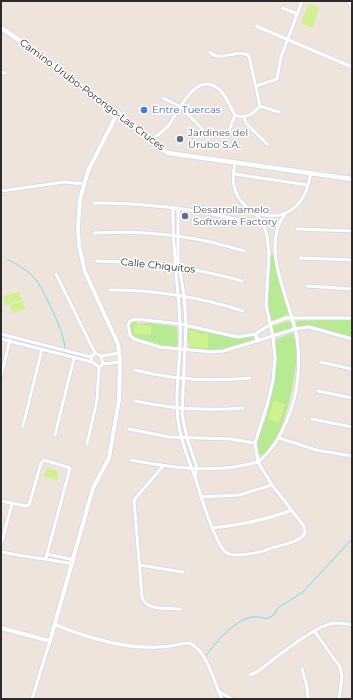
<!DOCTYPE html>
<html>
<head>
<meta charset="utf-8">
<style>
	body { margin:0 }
	#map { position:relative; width:353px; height:700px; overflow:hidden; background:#eee4db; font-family:Montserrat,sans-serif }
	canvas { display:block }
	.frame { position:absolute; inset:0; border:2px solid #2b2b2b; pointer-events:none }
</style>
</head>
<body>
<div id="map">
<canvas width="353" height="700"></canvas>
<div class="frame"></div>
</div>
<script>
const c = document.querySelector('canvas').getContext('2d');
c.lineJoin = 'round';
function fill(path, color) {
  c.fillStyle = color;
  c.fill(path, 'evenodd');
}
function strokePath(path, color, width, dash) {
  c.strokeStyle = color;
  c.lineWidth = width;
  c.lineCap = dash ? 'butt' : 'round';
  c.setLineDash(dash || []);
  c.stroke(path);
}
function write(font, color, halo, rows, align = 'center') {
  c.font = font + ' Montserrat,sans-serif';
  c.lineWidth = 3;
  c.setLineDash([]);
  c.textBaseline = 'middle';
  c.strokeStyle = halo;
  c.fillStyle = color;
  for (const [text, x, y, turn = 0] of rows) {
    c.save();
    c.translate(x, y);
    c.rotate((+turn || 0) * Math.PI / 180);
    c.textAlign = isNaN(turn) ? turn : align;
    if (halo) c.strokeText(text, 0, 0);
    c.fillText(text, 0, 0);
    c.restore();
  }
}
const green = new Path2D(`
	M271,254L274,256L279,283L289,314L271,321L267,297Z
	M338,319L352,320V338L310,326H297L295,323L298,321Z
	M134,321L138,324L150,323L177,327L178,346L172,348L134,337L129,330V326Z
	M289,321L292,324L291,330L274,334L273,326Z
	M190,328L233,337H253L255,341L217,350L190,349L187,333Z
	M292,333C307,348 281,459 259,455L256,445L267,415L275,375V340Z`);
const pitch = new Path2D(`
	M309,4L319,8L312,28L301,23Z
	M19,292L22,300L5,305L3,296Z
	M23,301L25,309L12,313L10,305Z
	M134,324L152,326L151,335L134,334Z
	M189,331H198L199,334L208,333V348L189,347Z
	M274,400L285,404L279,423L268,419Z
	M47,468L59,472L57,480L44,476Z`);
const stream = new Path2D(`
	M8,260C17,263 32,274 37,281C46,296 65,333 65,349
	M207,655C215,642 238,617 254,617C258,616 262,618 266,619L274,615L278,608L303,592L352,539`);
const minor = new Path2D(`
	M348,1L352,7
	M282,8L298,14
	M256,26L352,67
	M1,72L5,73
	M256,86L277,79L281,57L302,1
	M163,98L181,107L203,130
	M260,106L279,112
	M244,118L246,123L267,144
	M229,131L235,115
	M150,141C156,136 164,131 169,125C179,111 195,70 219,89C226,95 230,107 235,115C246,119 253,114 260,106L249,56C238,48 219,63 210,52
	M235,162C234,169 232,179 234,186C241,218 284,227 302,199C307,192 309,182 311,173
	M234,174L308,185
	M1,191L65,182L83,184
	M94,203C144,203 191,208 239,220
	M173,207C172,246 178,284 180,323C182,358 173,393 179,427C182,444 189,461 195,477L197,468L187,438L182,414L186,325L184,295L178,259V208
	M254,213L262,220L267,236L269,254L266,305L273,337L275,358L273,380L268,402L255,443L258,462C273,450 280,436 287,420C298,395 301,365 297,338C291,302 259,247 285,214
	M297,229L352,231
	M94,233C144,230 197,236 244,251
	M300,258L352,260
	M96,261C147,262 194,267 242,281
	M56,274L95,353
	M307,286L352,289
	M110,290C155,290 200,297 243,311
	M352,318H286L273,323L255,334L238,337L180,324L136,319L130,321L128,325L130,335L134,339L159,347L212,352L224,351L295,329L309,327L352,339
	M257,333L256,337L259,341
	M1,334L91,357
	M1,339L92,362
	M101,356L119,353
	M320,362L352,369
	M103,364L120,362
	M135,370C174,380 210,382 250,378
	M1,376L10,340
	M318,391L352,398
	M135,401C172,409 206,411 243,408
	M312,419L352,427
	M23,426L42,349
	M129,429L169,437L231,439L255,443
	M55,435L74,358
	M279,438L316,450L352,456
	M87,444L97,400L99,367L103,364L101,356L95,353L91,357L92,362L99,367
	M131,460C172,468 217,474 258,462L272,485L304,526L305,533C300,542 282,545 272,548C263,552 235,558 227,553C216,547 199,491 195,477
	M163,466L134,500L142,597C145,611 169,608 181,609
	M201,497L239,495L272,485
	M1,501L26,506L29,505L41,463L44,460L70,468L46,558
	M212,528C240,525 266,520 292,510
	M1,545L12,503
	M1,552C25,557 49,559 73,564
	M47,554L74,560
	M139,565L183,572
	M56,625C88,638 123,649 158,647C168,647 178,644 189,643C208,651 213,681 222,699
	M315,632L340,667L342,676L339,699
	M302,669L307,687L308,699
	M250,675L257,672C273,660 317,623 336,623C342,623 347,624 352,625
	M218,691L232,699
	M32,699L50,641`);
const tertiary = new Path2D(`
	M1,628L50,641L93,488L109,458L119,400L120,362L118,344L85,272L79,245L78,228L80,199L88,171L118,112`);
const secondary = new Path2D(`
	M1,28C41,54 79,84 118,113C135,125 148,143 168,153L352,179`);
const markers = [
	[144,110,4,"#3f7fe0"],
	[180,139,4,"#5c6f8a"],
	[185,216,4,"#5c6f8a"]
];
const streetNames = [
	["Camino Urubo-Porongo-Las Cruces",92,95,37],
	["Calle Chiquitos",158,266,6]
];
const shopNames = [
	["Entre Tuercas",152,110]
];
const serviceNames = [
	["Jardines del",188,133],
	["Urubo S.A.",188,145],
	["Desarrollamelo",193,210],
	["Software Factory",193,222]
];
fill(green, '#b8e993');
fill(pitch, '#cff18e');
strokePath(stream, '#66def8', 1);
strokePath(minor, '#d1d6e5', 4.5);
strokePath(tertiary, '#d1d6e5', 5.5);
strokePath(secondary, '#d1d6e5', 6);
strokePath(minor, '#fff', 3);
strokePath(tertiary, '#fff', 4);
strokePath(secondary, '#fff', 4.5);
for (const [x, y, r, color] of markers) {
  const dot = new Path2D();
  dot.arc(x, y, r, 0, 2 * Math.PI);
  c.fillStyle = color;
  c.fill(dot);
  strokePath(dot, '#fff', 1.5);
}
write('10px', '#2b2b2b', '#fff', streetNames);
write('10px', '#366cbe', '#fff', shopNames, 'left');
write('10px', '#4e5e75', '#fff', serviceNames, 'left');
</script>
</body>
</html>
